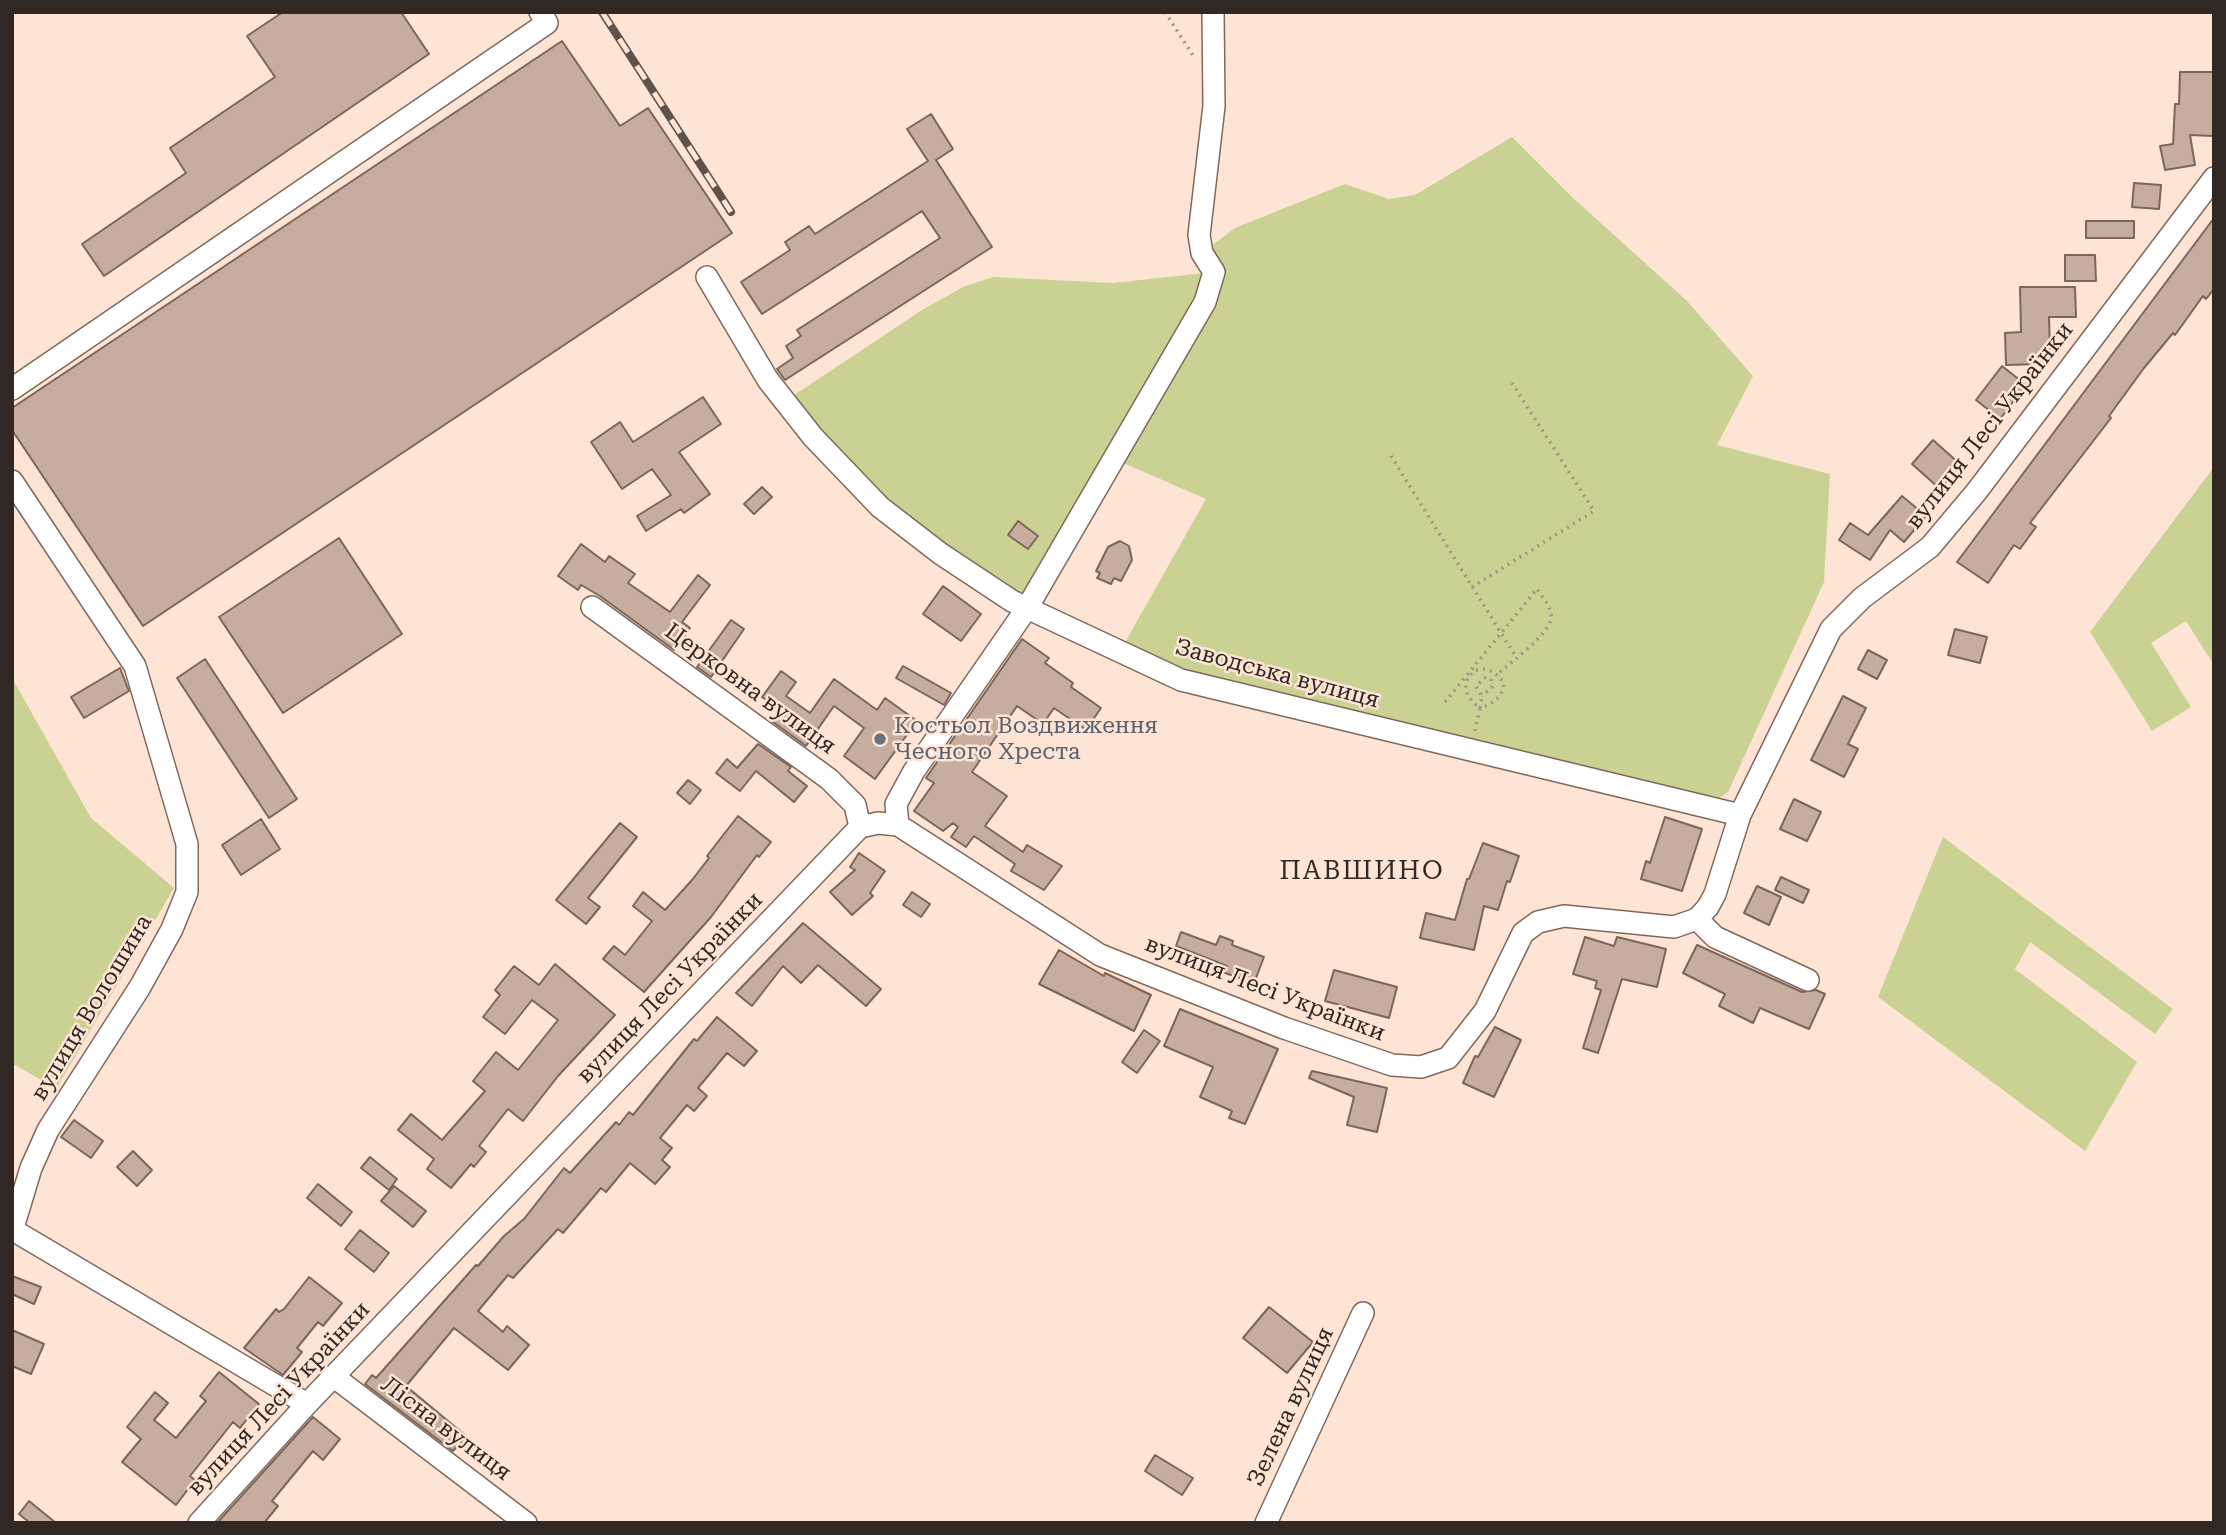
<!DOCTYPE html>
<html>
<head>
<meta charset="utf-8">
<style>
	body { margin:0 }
	#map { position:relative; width:2226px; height:1535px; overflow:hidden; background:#fee4d5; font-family:"Roboto Serif",serif }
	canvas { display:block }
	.frame { position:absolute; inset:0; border:14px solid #322823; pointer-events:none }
</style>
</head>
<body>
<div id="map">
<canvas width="2226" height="1535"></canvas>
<div class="frame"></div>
</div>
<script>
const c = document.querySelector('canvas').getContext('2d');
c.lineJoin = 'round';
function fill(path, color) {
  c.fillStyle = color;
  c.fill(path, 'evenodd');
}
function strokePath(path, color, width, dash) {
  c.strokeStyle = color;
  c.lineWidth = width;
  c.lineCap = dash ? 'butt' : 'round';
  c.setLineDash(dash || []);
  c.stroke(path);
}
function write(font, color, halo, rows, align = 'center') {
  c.font = font + ' "Roboto Serif",serif';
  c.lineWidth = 5;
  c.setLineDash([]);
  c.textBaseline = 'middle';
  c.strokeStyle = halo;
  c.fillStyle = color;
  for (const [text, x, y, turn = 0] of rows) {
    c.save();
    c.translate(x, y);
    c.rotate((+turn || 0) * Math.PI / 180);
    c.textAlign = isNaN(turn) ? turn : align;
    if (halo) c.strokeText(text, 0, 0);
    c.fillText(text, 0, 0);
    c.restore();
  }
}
const green = new Path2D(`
	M1512,137L1572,197L1686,300L1753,376L1717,445L1830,474L1824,582L1728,792L1706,807L1257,699L1119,653L1206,499L1114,459L1027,608L941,554L785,401L922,310L963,287L993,277L1113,283L1213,272L1202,253L1235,228L1345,184L1389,199L1415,195Z
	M2214,467V665L2186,621L2151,643L2191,707L2152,731L2090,632Z
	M12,678L91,818L174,888L56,1089L12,1063Z
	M1943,837L2173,1009L2155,1034L2030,942L2015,969L2137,1062L2085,1151L1878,997Z`);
const building = new Path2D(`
	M283,12H401L429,54L104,276L82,244L186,173L170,148L275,77L247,36Z
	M562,41L620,126L648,108L732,233L143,626L12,430V408Z
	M2180,72H2214L2213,136L2190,135L2195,165L2165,170L2160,146L2173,144L2175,104H2179Z
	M931,114L953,149L936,160L992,247L785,380L777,369L793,358L786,346L801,336L797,330L940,238L922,211L762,314L741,282L790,250L785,242L809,226L815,234L928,161L907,129Z
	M2134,183L2161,185L2159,209L2132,207Z
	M2214,218V289L2206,299L2203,296L2175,335L2173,333L2144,368L2109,416L2111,418L2030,523L2036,527L2020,549L2014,545L1988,583L1957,562Z
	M2086,221H2134V238H2086Z
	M2065,255H2095L2096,281H2065Z
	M2020,287H2075L2076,317H2049L2050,351L2041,364L2006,365L2005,333L2021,332Z
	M2002,366L2026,385L2000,419L1976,400Z
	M703,397L721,424L679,452L710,494L684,513L681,509L646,531L637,516L671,495L652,469L622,489L591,442L620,422L633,442Z
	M1933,440L1961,465L1940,489L1912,464Z
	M762,487L772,497L754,514L744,504Z
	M1902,496L1926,516L1904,542L1890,530L1870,560L1839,540L1850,523L1868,535Z
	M1018,521L1038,536L1028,549L1008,535Z
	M339,538L402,634L283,713L219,617Z
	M1120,541L1129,546L1132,560L1121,581L1114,578L1111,584L1097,578L1100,573L1096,571L1108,547Z
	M581,544L605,562L609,556L635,574L628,583L670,612L698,575L710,585L682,622L690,628L674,650L600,596L581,585L578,590L558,576Z
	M943,586L981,614L961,641L923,614Z
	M731,620L744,629L711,677L697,667Z
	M1955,629L1987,637L1980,663L1948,655Z
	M1022,639L1049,658L1045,663L1073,683L1071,687L1101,708L1086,730L1054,708L1043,724L1017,706L972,772L1007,796L985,826L1023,852L1027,845L1062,866L1044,890L1011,871L1015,864L974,836L966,847L951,837L958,827L953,823L943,831L914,811L934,783L926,778Z
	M1868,650L1887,660L1877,679L1858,669Z
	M205,659L297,799L269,818L177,678Z
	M903,666L951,693L944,705L896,678Z
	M120,668L129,691L84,718L71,697Z
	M781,671L796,682L786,696L810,713L834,679L877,710L885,698L917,721L875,779L844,756L864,728L834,706L806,746L773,722L782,710L762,697Z
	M1843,696L1866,708L1848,744L1858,749L1844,777L1811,760Z
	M758,744L791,767L788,771L807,786L794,802L756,771L740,791L716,773L727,759L737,768Z
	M688,780L701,790L690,804L677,793Z
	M1794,799L1821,812L1807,841L1780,829Z
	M738,816L771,842L759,857L757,855L711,917L644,992L603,959L614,946L625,955L652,921L633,906L643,892L665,910L692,880L709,858L707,856Z
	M1665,817L1702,829L1682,891L1641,879L1646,861L1650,863Z
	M261,819L280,849L241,875L222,845Z
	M620,823L637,837L588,898L600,907L586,924L556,900Z
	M1483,843L1519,856L1510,882L1507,881L1498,910L1484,906L1474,950L1420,938L1426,913L1455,920L1467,879H1469Z
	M859,853L885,871L870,893L873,896L852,915L830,892L855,870L850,867Z
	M1781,877L1809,890L1803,903L1775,890Z
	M1757,886L1781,897L1769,925L1744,913Z
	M912,892L930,904L921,917L903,905Z
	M803,923L881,989L866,1006L818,965L801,983L783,966L752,1006L736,993Z
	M1181,932L1216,945L1220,936L1233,941L1232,945L1264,957L1254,983L1225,973L1227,966L1176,946Z
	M1585,937L1614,946L1617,937L1666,949L1657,987L1622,979L1598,1053L1583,1048L1601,990L1595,988L1597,981L1573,974Z
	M1697,945L1802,992L1816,990L1825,994L1809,1029L1760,1008L1753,1023L1719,1006L1725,994L1683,973Z
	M1059,950L1104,976L1105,973L1151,995L1134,1031L1039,984Z
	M555,964L615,1015L558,1076L523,1121L508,1109L479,1146L486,1152L474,1167L471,1164L451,1188L427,1169L434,1159L398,1130L411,1114L442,1140L485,1091L473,1081L496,1052L518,1070L558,1020L532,1000L505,1034L483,1017L500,995L495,990L514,966L539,985Z
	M1334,970L1397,987L1389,1018L1325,1001Z
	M1180,1009L1278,1049L1245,1124L1229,1118L1232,1111L1200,1097L1213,1067L1164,1046Z
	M717,1017L757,1051L744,1066L727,1053L698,1088L707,1096L694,1111L687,1105L660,1138L672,1148L662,1160L670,1167L655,1184L630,1163L606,1192L601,1188L563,1233L558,1229L513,1278L508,1275L478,1311L503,1332L507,1326L529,1345L508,1370L454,1328L406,1386L466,1436L453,1451L365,1384L372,1375L376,1378L476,1265L478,1266L504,1236L524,1219L564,1168L570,1173L616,1122L619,1125L629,1112L633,1115L694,1039L697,1041Z
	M1495,1027L1521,1040L1494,1097L1463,1083L1475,1056L1478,1057Z
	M1144,1030L1160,1041L1137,1073L1122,1062Z
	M1312,1071L1387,1088L1377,1132L1347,1125L1354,1097L1309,1078Z
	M74,1120L103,1141L91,1158L61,1137Z
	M133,1151L152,1170L137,1186L117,1167Z
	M370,1157L397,1179L389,1190L361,1168Z
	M318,1184L352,1212L341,1226L307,1198Z
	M394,1186L426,1211L413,1227L381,1201Z
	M360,1230L389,1253L374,1272L345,1249Z
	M12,1276L41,1287L34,1304L12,1294Z
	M309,1277L342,1303L323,1326L318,1322L297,1348L302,1352L283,1375L244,1348L276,1309L279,1312L284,1309Z
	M1269,1307L1313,1342L1287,1373L1243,1338Z
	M12,1330L44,1344L31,1374L12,1366Z
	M219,1372L259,1404L240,1428L233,1422L190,1476L195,1480L176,1505L122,1462L141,1439L127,1427L155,1392L168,1403L154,1420L176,1438L206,1401L200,1396Z
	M313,1417L340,1439L323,1460L313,1451L272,1501L278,1506L264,1523H217Z
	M1155,1455L1193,1478L1182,1495L1145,1471Z
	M29,1501L56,1523H30L19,1514Z`);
const path = new Path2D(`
	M1165,12L1194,57
	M1391,456L1516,657
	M1472,587L1594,511L1512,383
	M1445,702L1537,589C1542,597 1553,608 1551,618C1548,636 1512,661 1498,674
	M1480,708L1482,696L1476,686L1485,678L1491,679L1492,687L1482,696
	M1475,731L1480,708C1447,686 1480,649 1504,683C1503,697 1493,704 1480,708`);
const minor = new Path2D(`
	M707,277L768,380L813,437L880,507L941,554L1012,601L1181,680L1740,815
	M12,389L547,23L540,12
	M12,481L135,666L187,844V892L172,929L140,987L48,1130L31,1168L12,1231
	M592,607L829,779L855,805L860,827
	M898,825L896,804L914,771L1027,608L1205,302L1214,272L1202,253L1199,235L1214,106L1213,12
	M1697,919L1715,937L1808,980
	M13,1230L307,1404
	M333,1376L526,1523
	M199,1523L307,1404L860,827L878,823L898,825L1100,955L1284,1028L1392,1065L1421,1067L1448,1058L1485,1011L1523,933L1538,922L1564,916L1674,927L1697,919L1708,907L1715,894L1740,815L1831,629L1862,598L1930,547L1977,491L2214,178
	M1266,1523L1363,1313`);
const rail = new Path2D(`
	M602,12L731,212`);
const markers = [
	[880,739,7,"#6b7280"]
];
const streetNames = [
	["вулиця Лесі Українки",1990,426,-52],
	["Заводська вулиця",1277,674,15],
	["Церковна вулиця",750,689,36],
	["вулиця Лесі Українки",670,988,-46],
	["вулиця Лесі Українки",1265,989,21],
	["вулиця Волошина",92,1008,-59],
	["вулиця Лесі Українки",279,1399,-47],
	["Зелена вулиця",1291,1407,-65],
	["Лісна вулиця",446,1429,37]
];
const worshipNames = [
	["Костьол Воздвиження",894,726],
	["Чесного Хреста",894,752]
];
const quarterNames = [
	["ПАВШИНО",1362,871]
];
fill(green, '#c9d292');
fill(building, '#c6ad9f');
strokePath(building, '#7c6559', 2);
strokePath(minor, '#80695c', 24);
strokePath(path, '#a49186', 3.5, [2, 5]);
strokePath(minor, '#fff', 21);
strokePath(rail, '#60524b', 8);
strokePath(rail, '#fee4d5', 5, [16]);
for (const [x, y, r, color] of markers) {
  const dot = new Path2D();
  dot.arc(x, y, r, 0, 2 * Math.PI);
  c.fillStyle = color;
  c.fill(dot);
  strokePath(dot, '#fee4d5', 2.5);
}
write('23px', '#322823', '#fee4d5', streetNames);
write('23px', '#5b616d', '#fee4d5', worshipNames, 'left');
c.letterSpacing = '2px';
write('26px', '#322823', '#fee4d5', quarterNames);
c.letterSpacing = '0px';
</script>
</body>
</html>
